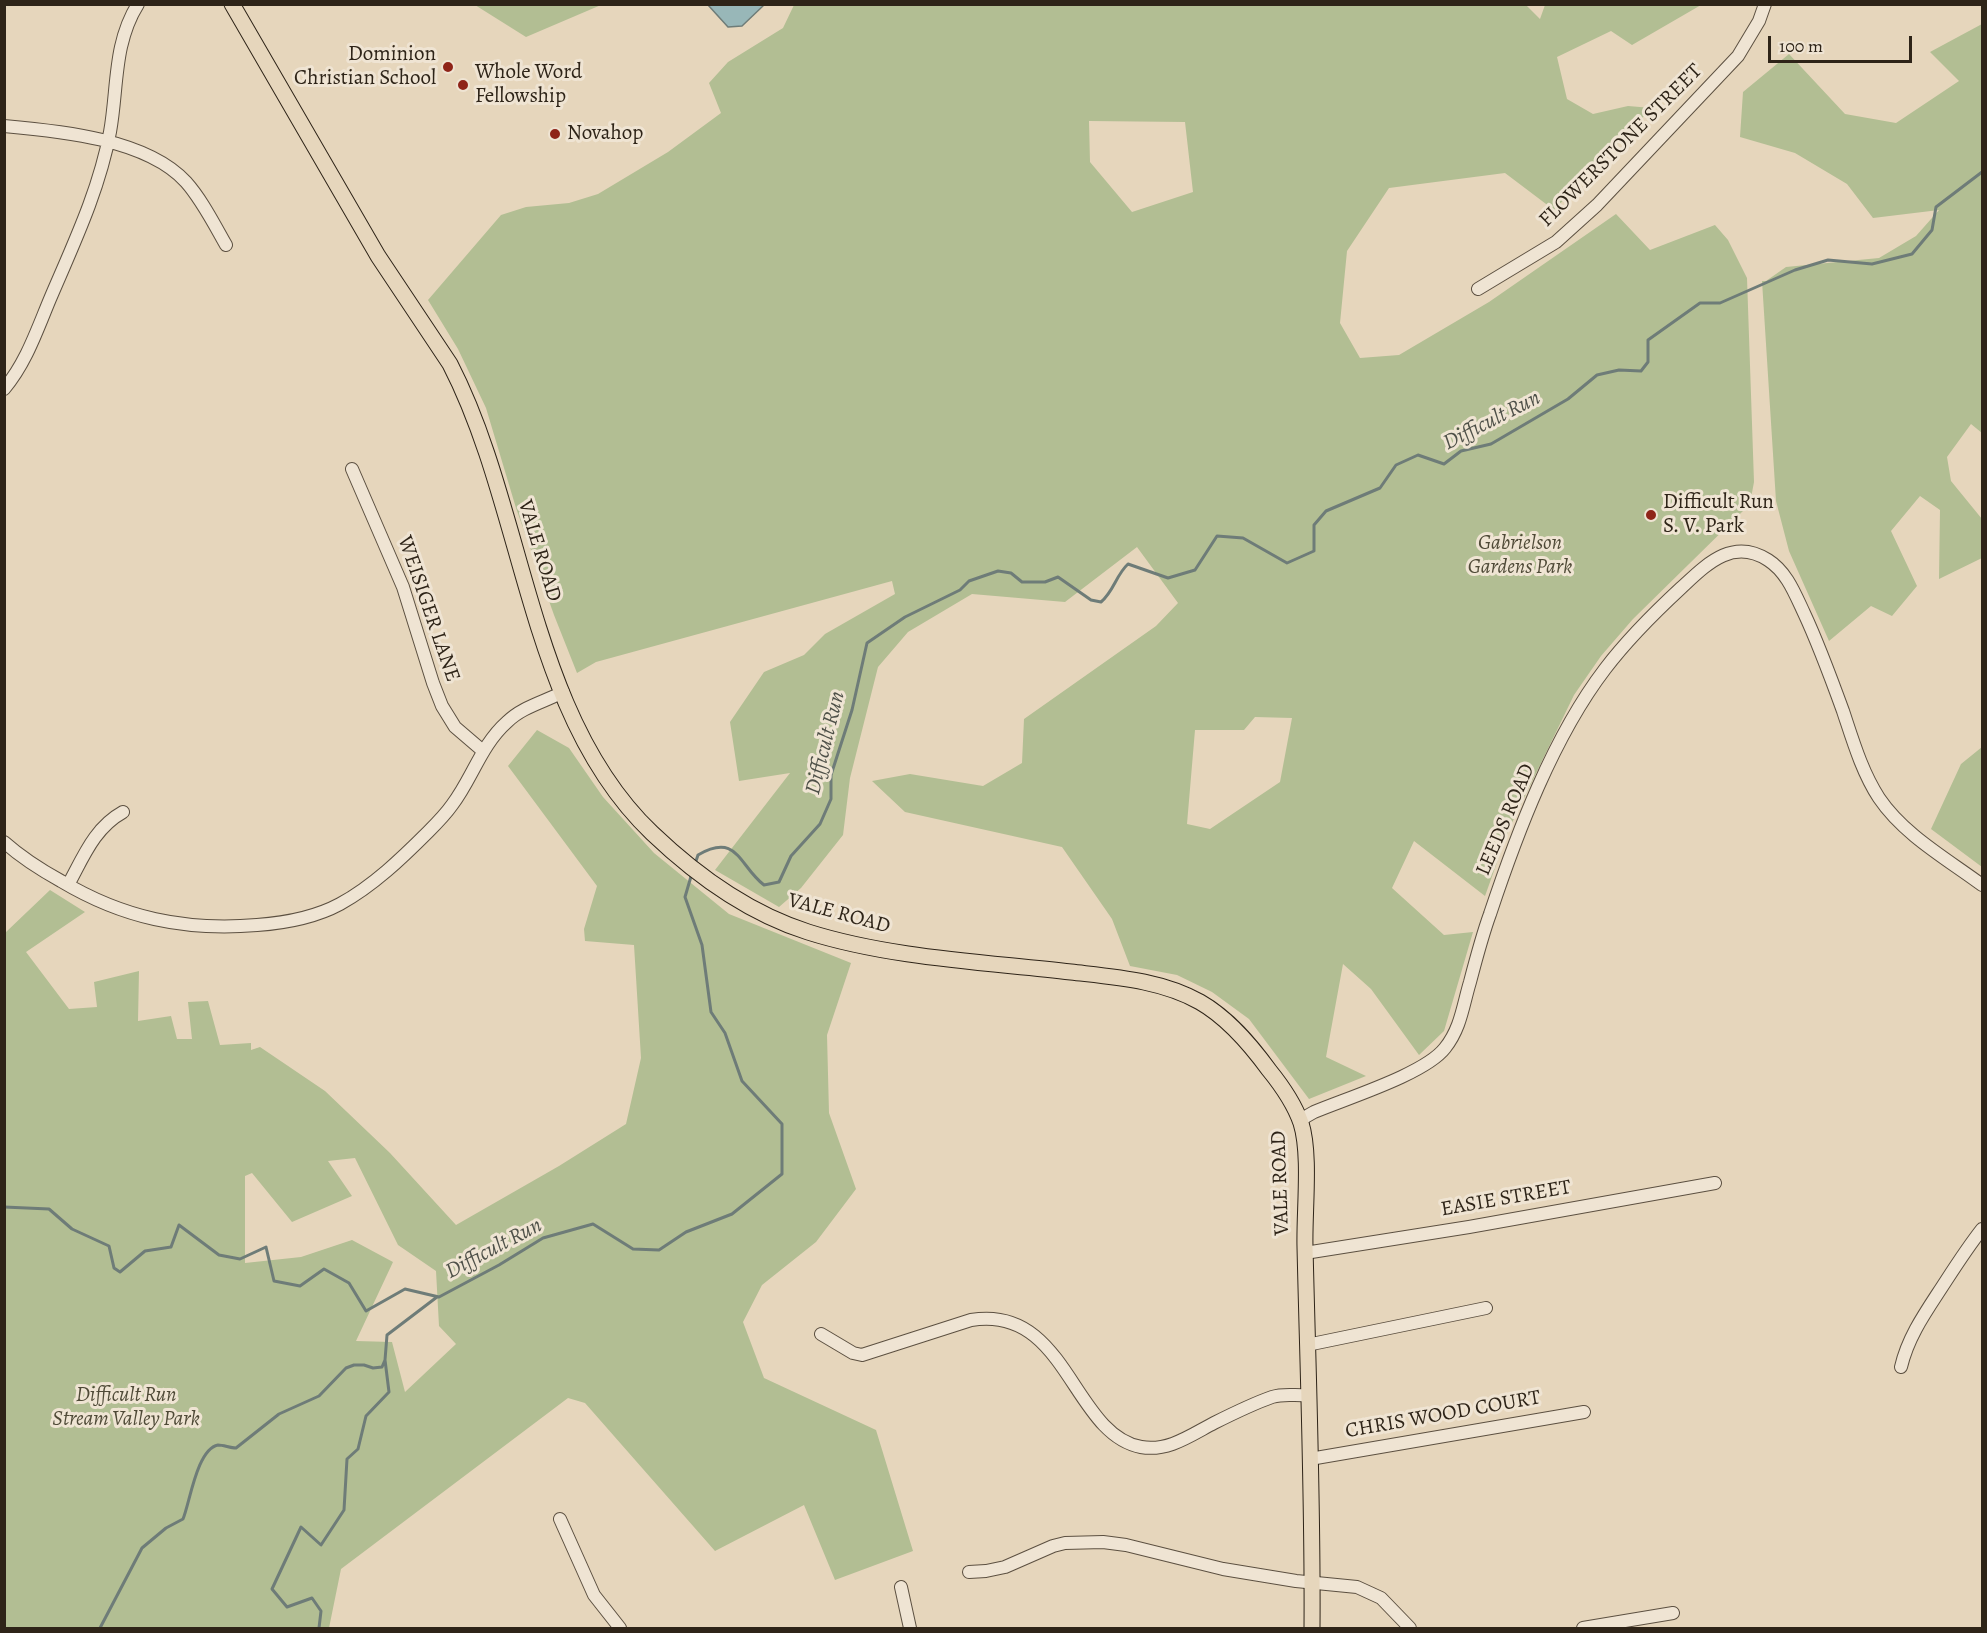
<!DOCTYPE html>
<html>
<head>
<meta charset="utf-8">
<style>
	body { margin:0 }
	#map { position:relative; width:1987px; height:1633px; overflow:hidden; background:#e6d6bc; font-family:Alegreya,serif }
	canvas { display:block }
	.frame { position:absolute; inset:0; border:6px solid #2e2418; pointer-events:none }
	.scale { position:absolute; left:1768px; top:36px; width:144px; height:27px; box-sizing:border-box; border:3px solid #2e2418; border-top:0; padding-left:8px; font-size:18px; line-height:21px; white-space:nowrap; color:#2e2418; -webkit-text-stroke:4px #efe4d3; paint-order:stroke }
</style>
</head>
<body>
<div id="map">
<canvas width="1987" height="1633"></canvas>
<div class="frame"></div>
<div class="scale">100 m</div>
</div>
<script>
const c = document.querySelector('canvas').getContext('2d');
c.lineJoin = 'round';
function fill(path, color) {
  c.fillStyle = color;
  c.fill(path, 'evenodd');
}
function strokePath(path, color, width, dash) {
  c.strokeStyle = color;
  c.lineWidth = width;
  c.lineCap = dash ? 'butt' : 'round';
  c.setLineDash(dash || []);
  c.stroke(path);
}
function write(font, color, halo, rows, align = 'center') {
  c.font = font + ' Alegreya,serif';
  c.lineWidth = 6;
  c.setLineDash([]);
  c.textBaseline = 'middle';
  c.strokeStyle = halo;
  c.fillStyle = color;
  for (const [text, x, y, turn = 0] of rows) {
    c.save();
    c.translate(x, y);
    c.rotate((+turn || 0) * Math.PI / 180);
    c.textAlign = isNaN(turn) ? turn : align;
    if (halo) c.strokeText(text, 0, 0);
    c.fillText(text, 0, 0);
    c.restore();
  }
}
const green = new Path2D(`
	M475,5H601L526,37Z
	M1526,5L1540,19L1545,5H1701L1632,45L1611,31L1557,57L1567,99L1593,114L1628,106L1652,108L1554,210L1505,173L1389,188L1347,251L1340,323L1360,358L1399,355L1489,302L1616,214L1650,250L1715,225L1728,240L1747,278L1754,482L1751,498L1744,510L1633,619L1601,656L1574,695L1509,829L1485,896L1414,841L1392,888L1444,935L1473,932L1444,1031L1419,1055L1371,989L1343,964L1326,1057L1366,1076L1309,1099L1249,1019L1212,992L1177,975L1130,966L1112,919L1062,847L905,812L872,781L910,774L983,786L1022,763L1024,719L1156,626L1178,603L1137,547L1065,602L972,594L908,632L878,667L850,778L843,835L801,888L779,907L715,870L790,773L739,781L730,722L764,672L804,655L825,634L895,594L892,581L596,662L577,673L554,615L516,508L486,408L458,349L428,300L501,215L526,207L569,203L598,194L668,152L721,113L709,83L728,62L783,28L794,5ZM1089,121L1185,122L1193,192L1132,212L1090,162ZM1255,717L1292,718L1280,782L1210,829L1187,824L1195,730H1244Z
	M1982,24V433L1971,424L1947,457L1951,481L1982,519V558L1939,579L1940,510L1920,496L1891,531L1917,586L1892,616L1871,606L1829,641L1789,551L1776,501L1762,281H1766L1786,267L1879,258L1916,236L1939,210L1873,218L1847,184L1795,153L1740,137L1743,92L1789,54L1845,114L1896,123L1959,81L1930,52Z
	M537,730L569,748L603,797L654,853L729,914L851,963L827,1035L829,1113L856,1189L816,1242L762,1285L743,1322L764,1378L876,1430L913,1551L835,1580L804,1505L715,1551L585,1403L568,1398L341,1569L329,1628H5V933L50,890L85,912L26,952L69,1009L97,1007L94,982L139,971L138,1021L171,1016L177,1039H192L188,1002L208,1001L220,1045L251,1043V1050L260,1047L325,1091L390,1153L456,1225L559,1166L626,1124L641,1058L634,945L585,941L584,929L597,886L508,766ZM355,1158L398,1245L436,1271L439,1326L456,1344L405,1392L392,1342L356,1341L393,1262L352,1240L301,1257L245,1263V1176L252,1173L292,1222L352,1196L328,1161Z
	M1982,747V867L1931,829L1961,764Z`);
const water = new Path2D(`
	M708,5H764L742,26L728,27Z`);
const stream = new Path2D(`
	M695,864L698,855C738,832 739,866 764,885L779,882L791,856L820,824L831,799V775L852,710L867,643L905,617L960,590L969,581L998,571L1011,573L1022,582H1045L1058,577L1091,600L1101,602C1114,591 1116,575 1128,564L1168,578L1195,570L1217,536L1243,538L1287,563L1314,551V525L1326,511L1380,488L1396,465L1418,455L1444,464L1461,451L1491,444L1568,399L1597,375L1619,370L1641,371L1648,362V340L1700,303H1720L1795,270L1828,260L1872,264L1912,254L1932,230L1936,207L1982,172
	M4,1207L49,1209L72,1229L109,1246L114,1268L120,1272L145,1251L171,1247L179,1225L219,1255L240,1259L266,1247L274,1281L300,1286L324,1269L349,1283L366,1311L405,1289L439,1297L499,1265L543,1238L593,1224L633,1249L659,1250L686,1232L732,1214L782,1174V1124L742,1081L725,1033L711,1012L702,945L685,897L692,873
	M100,1628L142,1548L166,1528L183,1519C190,1502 197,1449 218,1445C224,1445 230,1448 236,1448L279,1414L319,1396L346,1368L354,1365H364L373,1368L382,1367L385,1360
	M319,1628L321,1611L312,1598L287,1607L272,1589L301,1527L321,1545L344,1510L347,1459L358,1449L366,1416L389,1392L385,1360L387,1335L437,1297`);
const minor = new Path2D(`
	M4,126C60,131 147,139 186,182C202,200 214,224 226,245
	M1478,289L1556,242L1597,205L1738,56L1759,21L1765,4
	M4,389C26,363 37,330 50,299C73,245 99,191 110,132C118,88 113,44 138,4
	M352,469L403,587L433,683L442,706L455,727L483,751
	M4,842C22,858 41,870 61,881C123,918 184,931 257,925C285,923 314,918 340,904C373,886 402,858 428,832C436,824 445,815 452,805C472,779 481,745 507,722C522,707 544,702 563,692
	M68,885C83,858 94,828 123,812
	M1300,1120L1314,1112C1347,1098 1425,1074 1445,1048C1461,1028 1463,1005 1470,982C1476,959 1482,936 1490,914C1517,833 1553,737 1605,669C1627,640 1654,613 1681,588C1706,565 1732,537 1768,560C1787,572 1795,594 1804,613C1819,645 1831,678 1843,711C1853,741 1862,772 1879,798C1904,835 1947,859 1982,885
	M1305,1253L1469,1227L1715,1183
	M821,1334L853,1353L862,1355L971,1320C1067,1304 1072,1434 1141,1447C1168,1452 1191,1435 1214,1423C1232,1414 1252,1404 1272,1397C1284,1393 1296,1396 1308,1395
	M1307,1345L1486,1308
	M1901,1367C1908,1337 1925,1313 1942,1287C1955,1267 1967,1248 1982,1229
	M1310,1459L1584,1412
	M560,1519L594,1595L620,1628
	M969,1572L986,1571L1005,1567L1053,1546L1065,1543L1103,1542L1126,1545L1223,1569L1296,1581L1357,1587L1381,1598L1410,1628
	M901,1587L910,1628
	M1583,1628L1673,1613`);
const major = new Path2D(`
	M232,4L378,256L450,364C526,511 528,715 652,833C697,876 748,913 808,932C890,958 985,962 1071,972C1114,977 1161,980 1200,1002C1228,1018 1250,1044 1269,1070C1282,1086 1294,1103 1301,1123C1311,1155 1304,1211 1305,1247C1308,1374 1313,1501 1312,1628`);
const markers = [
	[448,67,6,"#8f2418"],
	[463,85,6,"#8f2418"],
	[555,134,6,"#8f2418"],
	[1651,515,6,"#8f2418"]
];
const poiNames = [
	["Dominion",436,55,"right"],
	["Christian School",436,79,"right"],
	["Whole Word",475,73],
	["Fellowship",475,97],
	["Novahop",567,134],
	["Difficult Run",1663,503],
	["S. V. Park",1663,527]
];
const streetNames = [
	["FLOWERSTONE STREET",1621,146,-45],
	["VALE ROAD",539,551,73],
	["WEISIGER LANE",428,609,71],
	["LEEDS ROAD",1506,820,-67],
	["VALE ROAD",839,914,15],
	["VALE ROAD",1281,1183,-92],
	["EASIE STREET",1506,1199,-10],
	["CHRIS WOOD COURT",1443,1415,-10]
];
const parkNames = [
	["Gabrielson",1520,544],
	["Gardens Park",1520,568],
	["Difficult Run",126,1396],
	["Stream Valley Park",126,1420]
];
const waterNames = [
	["Difficult Run",1492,421,-27],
	["Difficult Run",826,743,-76],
	["Difficult Run",494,1249,-28]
];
fill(green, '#b2be93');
fill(water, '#98b7b8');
strokePath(water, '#6e7c78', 1.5);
strokePath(stream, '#6e7c78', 3);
strokePath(minor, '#5c5041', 14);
strokePath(major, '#2e2418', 17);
strokePath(minor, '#efe4d3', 12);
strokePath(major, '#e6d6bc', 15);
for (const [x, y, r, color] of markers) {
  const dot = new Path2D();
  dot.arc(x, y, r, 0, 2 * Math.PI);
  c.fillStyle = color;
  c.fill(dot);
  strokePath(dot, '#efe4d3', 2);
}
write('21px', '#2e2418', '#efe4d3', poiNames, 'left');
write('21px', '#2e2418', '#efe4d3', streetNames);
write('italic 21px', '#4f4a37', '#efe4d3', parkNames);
write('italic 22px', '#4e5048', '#efe4d3', waterNames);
</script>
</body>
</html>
